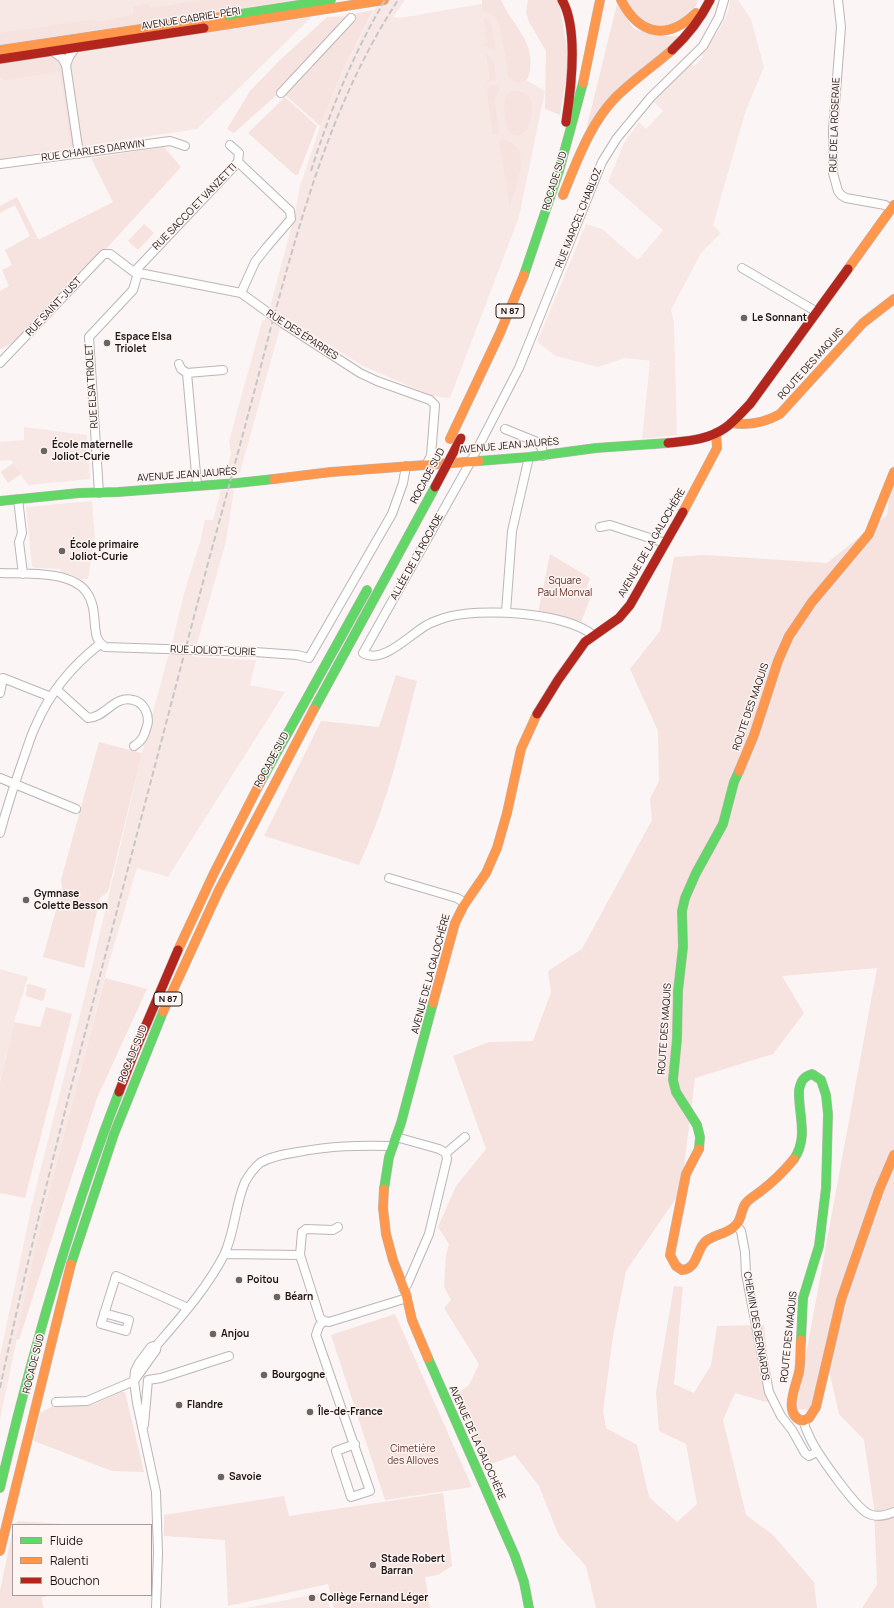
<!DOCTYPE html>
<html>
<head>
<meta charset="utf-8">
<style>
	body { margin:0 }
	#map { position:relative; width:894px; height:1608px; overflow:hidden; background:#fbf6f5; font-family:Manrope,sans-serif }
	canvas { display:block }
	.legend { position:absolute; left:12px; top:1524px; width:140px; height:72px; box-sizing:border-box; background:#fef4f2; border:1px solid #a49b9a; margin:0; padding:5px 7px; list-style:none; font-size:12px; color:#1c1615 }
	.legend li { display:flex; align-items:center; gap:8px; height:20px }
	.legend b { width:20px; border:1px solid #a49b9a }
</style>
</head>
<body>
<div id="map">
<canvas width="894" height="1608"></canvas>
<ul class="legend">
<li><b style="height:5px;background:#63d668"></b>Fluide</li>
<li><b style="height:5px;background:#ff974d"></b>Ralenti</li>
<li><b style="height:5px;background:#b3261e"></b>Bouchon</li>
</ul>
</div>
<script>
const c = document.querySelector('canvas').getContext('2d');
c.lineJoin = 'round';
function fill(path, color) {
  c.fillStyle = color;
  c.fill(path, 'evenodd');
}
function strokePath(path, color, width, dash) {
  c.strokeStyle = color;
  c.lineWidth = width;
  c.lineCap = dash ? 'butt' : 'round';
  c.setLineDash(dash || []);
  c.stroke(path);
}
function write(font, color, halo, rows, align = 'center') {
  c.font = font + ' Manrope,sans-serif';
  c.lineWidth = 3;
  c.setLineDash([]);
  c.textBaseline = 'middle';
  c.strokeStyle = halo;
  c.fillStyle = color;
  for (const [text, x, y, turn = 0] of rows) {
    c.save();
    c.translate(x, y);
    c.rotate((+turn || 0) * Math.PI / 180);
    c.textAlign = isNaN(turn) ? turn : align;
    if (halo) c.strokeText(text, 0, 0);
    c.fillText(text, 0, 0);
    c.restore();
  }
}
const built = new Path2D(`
	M0,0H329L197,129L0,159Z
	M379,0H405L393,17L399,18L487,3L500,11L514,73L545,91L519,217L450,398L432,396L363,366L283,316L276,317L269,311L295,213L300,186L320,126L342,72Z
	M730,0H738L751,19L764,67L746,110L713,225L721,233L701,253L671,310L674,323L677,435L642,439L650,361L625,358L598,367L556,356L537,342L586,224L602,229L638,260L663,230L608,182L624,143L639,122L646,129L663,111L653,101L691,63L694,66L703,57L701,54L718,32L728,12Z
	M267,318L275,323L280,328L240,473L225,475L231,454L229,441L262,321Z
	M24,427L87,435L90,479L28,485L11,460L0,461V442L24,440Z
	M221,490H234L226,542L197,644L172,643L185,590L200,542L205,520H213Z
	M92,501L95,537L88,579H84L82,580L75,576L62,572L60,569L35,568L32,566L26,507Z
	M178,653H187L195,657L256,660L250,685L285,692L168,877L137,868L106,973L42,1218L0,1420V1356L33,1199L91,971L142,753L168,656Z
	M0,969L28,977L14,1022L0,1082Z
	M326,1592L330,1608H246Z`);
const green = new Path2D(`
	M202,0H290L0,45V33L96,19L97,22L133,15V7L149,3L150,8Z
	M482,0H501C512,25 535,41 530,70C529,76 528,81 522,82C516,84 512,81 508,77C506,63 503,28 496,18C492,13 486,12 482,11Z
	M528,0H556L559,2L569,60L560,115L545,109L546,51L529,22L526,12Z
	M626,0H698C693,22 658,36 640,21C634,16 630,6 626,0Z
	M617,4L634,29L662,36H680L586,130Z
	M373,10L342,72L320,126L281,91L234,133L227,129L250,91L279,61L327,17L354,16L357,13Z
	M483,18L489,20L491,23L496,51L482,44L488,43Z
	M486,54C496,60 495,70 496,80L487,82L486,80L490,79Z
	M47,57C55,58 58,61 62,67L74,145L71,148L60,72L4,80L0,77V63Z
	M499,84V90L495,101L499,134L493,135L487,94L489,86Z
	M514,90C521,91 527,92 530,98C536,109 528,147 509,132C504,121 503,107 506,96Z
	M285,97L317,126L298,175H295L248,133Z
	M503,139C508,141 515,144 518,149C526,163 514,192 510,207L499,141Z
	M164,147L181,167L84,273L21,339L0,349V291L9,286L2,270L12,265L5,250L30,236L15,205L0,213V206L17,197L38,239H40L113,202L91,158Z
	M144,224L154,233L138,250L128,241Z
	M894,462V1608H862L877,1585L874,1507L864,1440L839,1414L827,1361L811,1410L796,1409L877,968L782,976L804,1013L773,1054L695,1078L681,1191L626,1271L613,1336L603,1411L606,1428L637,1445L649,1497L677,1522L697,1504L686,1444L659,1431L656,1392L674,1286L683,1287L674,1384L694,1393L711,1365L717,1326L764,1325L773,1404L735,1393L723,1420L746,1515L772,1534L814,1582L817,1608H596L586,1566L559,1536L539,1486L515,1455L486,1466L455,1395L469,1385L479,1364L444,1308L451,1300L444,1287L446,1255L449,1244L438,1227L456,1186L486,1149L453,1056L489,1042L533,1041L551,992L548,971L582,949L652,820L650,799L659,781L658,731L630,669L660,631L674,557L705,555L827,563L887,515Z
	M13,463L21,474L8,483L1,472Z
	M550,554L590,578L584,596L590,599L581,622L538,613Z
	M396,675L417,681C401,744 387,806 359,865L264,836L321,721L379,727Z
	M99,742L142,753L108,892L100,898L84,968L43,957L62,888L61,880Z
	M105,978L147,989L97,1098L19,1340L16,1339L42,1218Z
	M29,984L46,989L44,999L42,1001L26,996L27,985Z
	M46,1007L72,1014L25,1198L0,1193V1083L14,1022L40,1027Z
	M395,1314L472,1487L385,1500L331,1335Z
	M121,1392H125L144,1472L112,1471L34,1441L40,1413L57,1404L92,1405Z
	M443,1493L452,1564V1566L438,1575L425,1577L430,1608H334L328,1584L228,1606L225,1540L164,1536V1515L284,1496L289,1516Z
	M18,1521L79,1525H14L15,1523Z
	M13,1528V1595H51L41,1598L44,1608H0V1591Z`);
const street = new Path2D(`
	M838,0L841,27L833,130V173L838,191L841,195L846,198L885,205L891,209
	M52,51L62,58L66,65L79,154
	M66,65L69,57L75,48
	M281,93L351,18
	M230,145L239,153L238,162
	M238,162L290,211L291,219L266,248L255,262L241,293
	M0,164L170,141L185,146
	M742,268L817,312
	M134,272L238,162
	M0,363L101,257L104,254H110L134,272L241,293L284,324L360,373L377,381L430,400L435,405L431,456L426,465
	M179,364L181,369L187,373
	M505,429L537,442L542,448L543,456
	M197,485L187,373L223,370
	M99,493L89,337L133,290L138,273
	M18,499L22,533L19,542L23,574
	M600,527L610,525L665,543
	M0,573C24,574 72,570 87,593C94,603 94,615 95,626C96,636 97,642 105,647L255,652L297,655L309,658L392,514L403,483L406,466
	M506,612L512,531L529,457
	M593,635C564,612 479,607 444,618C439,620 432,622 427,625C410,634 383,665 363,653L471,461L519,368L602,162L617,138L651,97L703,46L719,17L724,0
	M56,689L88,718C105,718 114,695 133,700C138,701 142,704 145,709C148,715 149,720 147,726C144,736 143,740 134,746
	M0,693L3,678L51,697
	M0,778L76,809
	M0,833C7,807 15,782 24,757C28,746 31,735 36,725C50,692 72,666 100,644
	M389,878L457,898L465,903
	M396,1137L439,1149L446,1153L447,1159L429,1234L407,1285L403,1288
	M446,1153L465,1137
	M736,1225L741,1231L745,1252L746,1274L769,1392L781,1416L792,1430L805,1453L809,1456L817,1452
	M225,1254L300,1255L320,1318L324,1321L329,1322L407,1298
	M300,1255L302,1232L306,1229L333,1230L338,1227
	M104,1313L129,1320L126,1331L101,1324L116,1276L188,1308
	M324,1321L319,1326L316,1335L370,1491L351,1497L336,1451L355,1444
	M56,1402L87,1401L134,1381L156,1350L157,1345C181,1317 207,1288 224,1255C235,1232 235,1205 245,1182C249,1175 254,1168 260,1163C271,1156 286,1154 298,1152C332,1146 357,1145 392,1146
	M803,1420C805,1427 808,1434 811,1440C819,1456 854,1505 867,1513C876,1518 885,1516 894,1512
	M144,1425L148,1380L161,1378L229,1356
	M156,1608L158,1553L156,1492L137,1403L134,1381L135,1371L139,1363L151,1347L157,1345`);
const fast = new Path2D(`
	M221,17L331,0
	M524,275L559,171L583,83
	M479,461L529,457L596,448L668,443
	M0,501L79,493L118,492L237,483L274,479
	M314,709L435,487
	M261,781L367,590
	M699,1149L700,1137L697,1125L676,1092L673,1080L677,1039L678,991L683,947L682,911L685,898L696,873L723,824L734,782L739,771
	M794,1159C809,1137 798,1114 799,1090C801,1081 803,1077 812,1074L821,1080L826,1095L828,1114L826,1188L819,1246L803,1298L801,1340
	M384,1189L389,1157L401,1123L433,1003
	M71,1264L114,1134L163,1012
	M428,1358L515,1556L524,1582L529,1608
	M0,1488C32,1353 69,1221 119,1092`);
const slow = new Path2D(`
	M621,0C639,35 667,41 696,13
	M204,28L384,0
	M0,50L221,17
	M583,83L600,0
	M563,195C577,161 590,124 615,98C633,80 654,66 672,50
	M848,269L894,205
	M731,423C749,426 764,423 780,414L863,323L894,299
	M450,439L500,333L524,275
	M274,479L331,472L479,461
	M683,512L717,448L716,433
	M739,771L754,735L778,661L789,636L812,602L869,534L894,472
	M178,950L214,873L261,781
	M433,1003L455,923L464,905L486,873L497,848L507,813L521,749L537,714
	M163,1012L219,890L314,709
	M699,1149L686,1174L670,1255L676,1266L682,1270C698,1269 696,1249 706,1241C715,1234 728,1234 736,1225C742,1219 741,1209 746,1203C750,1198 756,1195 761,1191C773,1182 784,1171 794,1159
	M384,1189L383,1208L386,1234L393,1260L406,1294L412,1320L428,1358
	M801,1340C800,1351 801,1362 799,1372C796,1386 782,1415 803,1421L809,1418L816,1407L841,1300L879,1190L894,1155
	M0,1551L71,1264`);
const jam = new Path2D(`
	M562,0C579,29 571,90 566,122
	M672,50C688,35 700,20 710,0
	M0,59L204,28
	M668,443C687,441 708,440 725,428C734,422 742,412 750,404L848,269
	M537,714L558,680L585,642L619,618L630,605L683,512
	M119,1092L134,1053L178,950`);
const rail = new Path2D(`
	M311,171C330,111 353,54 385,0
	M0,1388C30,1246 66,1105 103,964C138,830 173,697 208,563C229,486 250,409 270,331C301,217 332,101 398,0`);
const jamBridge = new Path2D(`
	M435,487L461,438`);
const markers = [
	[744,318,4,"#6a6463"],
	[107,343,4,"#6a6463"],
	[44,451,4,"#6a6463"],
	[62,551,4,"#6a6463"],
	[26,900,4,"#6a6463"],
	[239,1280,4,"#6a6463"],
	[277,1297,4,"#6a6463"],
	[213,1334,4,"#6a6463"],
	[264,1375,4,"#6a6463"],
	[179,1405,4,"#6a6463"],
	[310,1412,4,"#6a6463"],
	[221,1477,4,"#6a6463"],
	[373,1565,4,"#6a6463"],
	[312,1598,4,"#6a6463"]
];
const shields = [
	[510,311,28],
	[168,999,28]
];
const shieldNames = [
	["N 87",510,311],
	["N 87",168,999]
];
const streetNames = [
	["AVENUE GABRIEL PÉRI",191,19,-9],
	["RUE DE LA ROSERAIE",835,125,-88],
	["RUE CHARLES DARWIN",93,151,-8],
	["ROCADE SUD",555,181,-73],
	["RUE SACCO ET VANZETTI",195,207,-46],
	["RUE MARCEL CHABLOZ",579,218,-68],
	["RUE SAINT-JUST",54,307,-47],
	["RUE DES ÉPARRES",302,335,33],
	["ROUTE DES MAQUIS",811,364,-48],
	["RUE ELSA TRIOLET",92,386,-94],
	["AVENUE JEAN JAURÈS",509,446,-5],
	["AVENUE JEAN JAURÈS",187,475,-4],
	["ROCADE SUD",428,476,-62],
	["AVENUE DE LA GALOCHÈRE",652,543,-60],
	["ALLÉE DE LA ROCADE",417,557,-61],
	["RUE JOLIOT-CURIE",213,651,2],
	["ROUTE DES MAQUIS",751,707,-71],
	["ROCADE SUD",272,760,-62],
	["AVENUE DE LA GALOCHÈRE",431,974,-75],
	["ROUTE DES MAQUIS",665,1029,-86],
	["ROCADE SUD",133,1054,-68],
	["CHEMIN DES BERNARDS",756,1326,80],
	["ROUTE DES MAQUIS",789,1337,-84],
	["ROCADE SUD",34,1364,-76],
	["AVENUE DE LA GALOCHÈRE",477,1443,66]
];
const poiNames = [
	["Le Sonnant",752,318],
	["Espace Elsa",115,337],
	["Triolet",115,349],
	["École maternelle",52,445],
	["Joliot-Curie",52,457],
	["École primaire",70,545],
	["Joliot-Curie",70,557],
	["Gymnase",34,894],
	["Colette Besson",34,906],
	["Poitou",247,1280],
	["Béarn",285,1297],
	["Anjou",221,1334],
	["Bourgogne",272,1375],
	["Flandre",187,1405],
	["Île-de-France",318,1412],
	["Savoie",229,1477],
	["Stade Robert",381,1559],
	["Barran",381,1571],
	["Collège Fernand Léger",320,1598]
];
const parkNames = [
	["Square",565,581],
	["Paul Monval",565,593],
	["Cimetière",413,1449],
	["des Alloves",413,1461]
];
fill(built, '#f8e8e5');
fill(green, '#f6e2de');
strokePath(street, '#bbb6b5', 10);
strokePath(fast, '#bbb6b5', 10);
strokePath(slow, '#bbb6b5', 10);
strokePath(jam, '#bbb6b5', 10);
strokePath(street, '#fefefe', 8);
strokePath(fast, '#63d668', 9);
strokePath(slow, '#ff974d', 9);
strokePath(jam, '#b3261e', 9);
strokePath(rail, '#c7c6c5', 2, [6, 3]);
strokePath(jamBridge, '#bbb6b5', 10, []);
strokePath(jamBridge, '#b3261e', 9);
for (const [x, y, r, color] of markers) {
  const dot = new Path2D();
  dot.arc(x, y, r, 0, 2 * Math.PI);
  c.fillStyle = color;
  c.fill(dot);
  strokePath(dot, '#fef4f2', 1.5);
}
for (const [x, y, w] of shields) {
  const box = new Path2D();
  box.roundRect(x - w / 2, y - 7, w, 14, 3);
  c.fillStyle = '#fef4f2';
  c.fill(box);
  strokePath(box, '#1c1615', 1);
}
write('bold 9px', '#1c1615', null, shieldNames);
write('10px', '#1c1615', '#fef4f2', streetNames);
write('bold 10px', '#1c1615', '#fef4f2', poiNames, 'left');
write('10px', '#632c24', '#fef4f2', parkNames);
</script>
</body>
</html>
